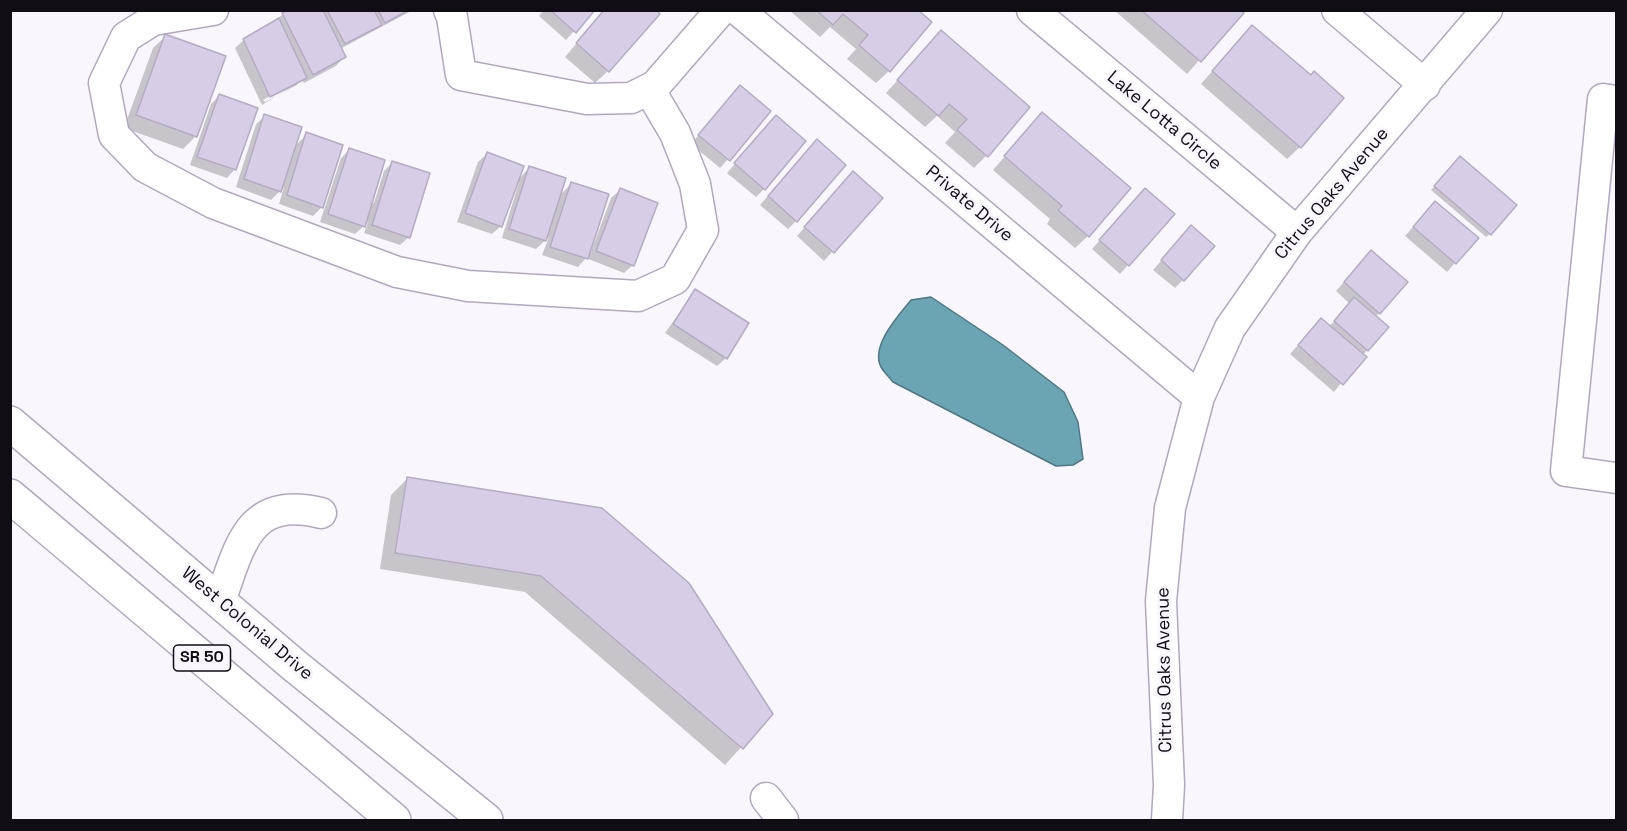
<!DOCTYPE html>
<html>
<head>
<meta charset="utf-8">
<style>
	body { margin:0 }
	#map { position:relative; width:1627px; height:831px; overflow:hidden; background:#f9f7fd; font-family:"Space Grotesk",sans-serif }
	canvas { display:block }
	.frame { position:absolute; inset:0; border:12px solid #110d15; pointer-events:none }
</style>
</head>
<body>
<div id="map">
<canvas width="1627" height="831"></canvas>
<div class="frame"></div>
</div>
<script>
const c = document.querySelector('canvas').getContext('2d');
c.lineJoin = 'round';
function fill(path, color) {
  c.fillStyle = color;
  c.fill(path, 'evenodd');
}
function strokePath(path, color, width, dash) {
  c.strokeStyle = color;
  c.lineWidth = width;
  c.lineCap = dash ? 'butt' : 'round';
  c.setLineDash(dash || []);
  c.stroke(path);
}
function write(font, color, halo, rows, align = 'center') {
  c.font = font + ' "Space Grotesk",sans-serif';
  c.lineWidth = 6;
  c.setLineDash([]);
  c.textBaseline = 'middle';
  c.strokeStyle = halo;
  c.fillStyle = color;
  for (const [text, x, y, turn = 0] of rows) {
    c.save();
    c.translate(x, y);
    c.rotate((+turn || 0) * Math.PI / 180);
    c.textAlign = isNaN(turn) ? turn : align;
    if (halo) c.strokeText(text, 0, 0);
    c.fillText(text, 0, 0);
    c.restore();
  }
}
const water = new Path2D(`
	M931,297L1003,345L1064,392L1078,422L1083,459L1073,465L1056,466L893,382C889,377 884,372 881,367C870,346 899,315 911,300Z`);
const shadow = new Path2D(`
	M290,10H413L340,49L344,57L336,66L304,83L302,80L262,105L235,48L244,40ZM297,81V85L265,102L263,100Z
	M544,10H593L566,40L539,16Z
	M605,10L608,71L595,83L565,57Z
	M789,10H916L889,71L876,83L847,59L856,49L830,27L820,37Z
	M1114,10H1238L1241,13L1187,74Z
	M941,32L987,155L974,168L945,143L955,132L937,116L925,127L886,93Z
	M166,36L196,136L183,149L124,128L153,48Z
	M1240,39L1310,77L1300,147L1287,159L1201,84Z
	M219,96L235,169L227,178L190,165L211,104Z
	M731,96L769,112L720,168L691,144Z
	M265,116L295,146L307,134L322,207L313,216L279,204L284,187L271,200L236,187L256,124Z
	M767,126L764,189L756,197L727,173Z
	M1030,127L1088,236L1075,248L1047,224L1050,219L993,170Z
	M349,150L371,202L374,203L384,171L392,163L409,237L400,245L364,233L368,222L355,234L320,222L341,158Z
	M808,150L796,221L788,229L760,205Z
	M487,154L517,181L529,168L559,196L572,183L588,254H590L611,198L620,190L633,265L624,273L586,258L578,267L542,255L549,237L536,249L502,238L519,182H517L501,226L492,234L457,222L478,162Z
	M1456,162L1490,234L1486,237L1431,190Z
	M845,182L881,198L824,261L797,236Z
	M1137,198L1128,265L1120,274L1092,249Z
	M1427,211L1455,263L1447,272L1405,236Z
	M1183,236V280L1175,288L1153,270Z
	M1363,260L1379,313L1375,317L1367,350L1334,392L1290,354L1313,328L1329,327L1350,304L1336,291Z
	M695,291L726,358L717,366L665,333Z
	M407,479L771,714L725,765L525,592L380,569L391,495Z`);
const building = new Path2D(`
	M287,10H323L346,57L313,75L282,13Z
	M327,10H374L382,25L345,44Z
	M378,10H409L385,23Z
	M550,10H595L576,33Z
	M604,10H656L660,14L609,72L576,43Z
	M816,10H918L932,22L890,72L859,45L868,35L843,14L833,25Z
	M1141,10H1241L1244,13L1201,62Z
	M279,18L307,78L270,97L243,39Z
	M1252,25L1311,75L1314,71L1344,98L1301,148L1212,71Z
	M941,30L1030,107L988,157L957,130L967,119L949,104L939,116L897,80Z
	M165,34L226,56L197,137L136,115Z
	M740,85L771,111L730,161L698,135Z
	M219,94L258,108L236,170L197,157Z
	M1042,112L1131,188L1089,237L1058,210L1062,206L1004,156Z
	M264,114L302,127L281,192L244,179Z
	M776,115L806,141L765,190L734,163Z
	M306,132L343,145L323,208L287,195Z
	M817,139L846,165L797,222L768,196Z
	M349,148L385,160L365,227L328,214Z
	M487,152L524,166L502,227L465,213Z
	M1460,156L1517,205L1491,235L1434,186Z
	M392,161L430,173L410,238L372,225Z
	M529,166L566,178L546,241L509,229Z
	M853,171L883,198L834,253L804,227Z
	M571,182L609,194L588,259L550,247Z
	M620,188L658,203L634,266L596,251Z
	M1145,188L1175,214L1129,266L1099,240Z
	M1435,201L1479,238L1456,264L1413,227Z
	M1191,225L1215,246L1184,281L1161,260Z
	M1371,250L1408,282L1380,314L1344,282Z
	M695,289L749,323L727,359L673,324Z
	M1354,297L1389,327L1368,351L1334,321Z
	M1321,318L1367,357L1343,385L1298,345Z
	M407,477L602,508L689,583L773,714L743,749L541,576L395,553Z`);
const minor = new Path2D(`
	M213,10L153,20L126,37L104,83L114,135L145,167L213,203L397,272L468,286L638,296L675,279L703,230L695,184L675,133L649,89
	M449,10L452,17L461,75L587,99L631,98L655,86L721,10
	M738,10L1199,397
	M1032,10L1297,232
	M1337,10L1425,85
	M1616,101L1603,99L1566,471L1616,478
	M220,601C240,546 248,495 321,513
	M766,798L783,820
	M1167,820L1169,785L1161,601L1170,508L1199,397L1230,328L1297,232L1487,10`);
const highway = new Path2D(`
	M10,423L295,666L486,820
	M10,496L394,820`);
const shields = [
	[202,658,57]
];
const shieldNames = [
	["SR 50",202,658]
];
const streetNames = [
	["Lake Lotta Circle",1164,121,40],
	["Citrus Oaks Avenue",1332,194,-50],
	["Private Drive",969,204,40],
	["West Colonial Drive",247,624,40],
	["Citrus Oaks Avenue",1165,670,-91]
];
fill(water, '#6ba5b4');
strokePath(water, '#507784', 1.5);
fill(shadow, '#0003');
fill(building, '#d7cde6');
strokePath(building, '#b5abc3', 1.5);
strokePath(minor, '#b1a8c0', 33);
strokePath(highway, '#b1a8c0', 36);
strokePath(minor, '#fff', 30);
strokePath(highway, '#fff', 33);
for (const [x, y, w] of shields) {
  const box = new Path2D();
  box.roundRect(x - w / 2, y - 13, w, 26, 4.5);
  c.fillStyle = '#f9f7fd';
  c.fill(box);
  strokePath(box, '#110d15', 1.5);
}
write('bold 16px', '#110d15', null, shieldNames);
write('18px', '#110d15', '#f9f7fd', streetNames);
</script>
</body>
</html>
